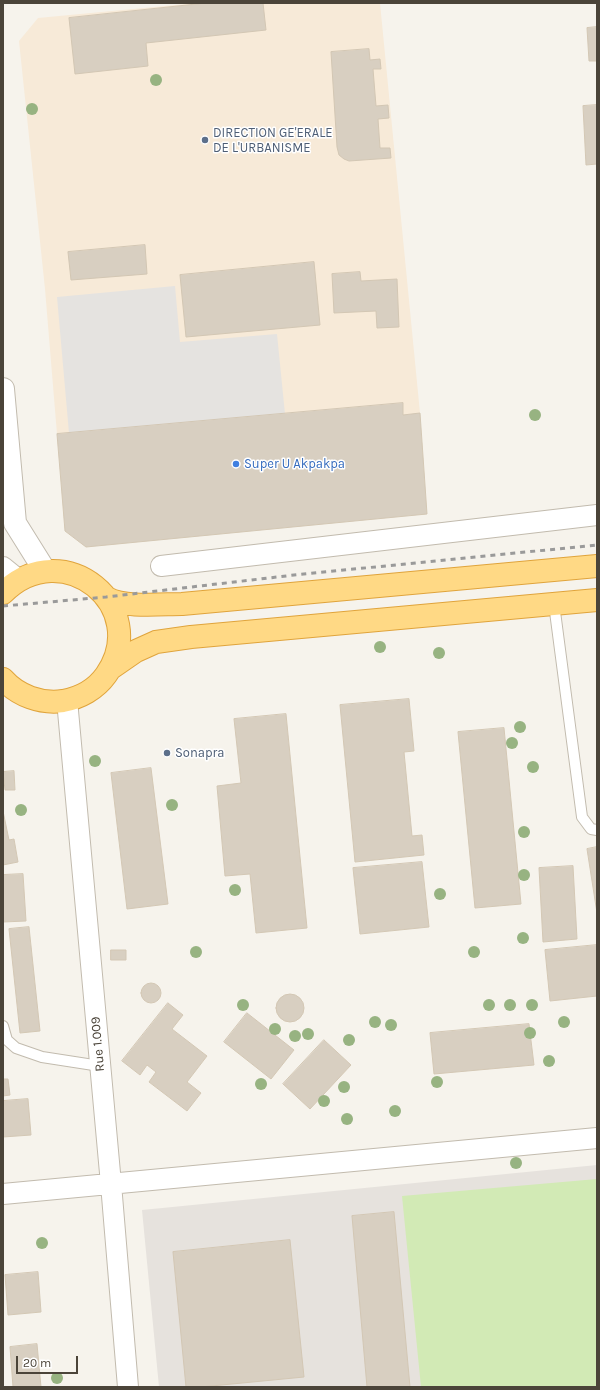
<!DOCTYPE html>
<html>
<head>
<meta charset="utf-8">
<style>
	body { margin:0 }
	#map { position:relative; width:600px; height:1390px; overflow:hidden; background:#f6f3ec; font-family:Karla,sans-serif }
	canvas { display:block }
	.frame { position:absolute; inset:0; border:4px solid #4b4439; pointer-events:none }
	.scale { position:absolute; left:16px; top:1356px; width:62px; height:18px; box-sizing:border-box; border:2px solid #4b4439; border-top:0; padding-left:5px; font-size:12px; line-height:14px; white-space:nowrap; color:#4b4439; -webkit-text-stroke:3px #fff; paint-order:stroke }
</style>
</head>
<body>
<div id="map">
<canvas width="600" height="1390"></canvas>
<div class="frame"></div>
<div class="scale">20 m</div>
</div>
<script>
const c = document.querySelector('canvas').getContext('2d');
c.lineJoin = 'round';
function fill(path, color) {
  c.fillStyle = color;
  c.fill(path, 'evenodd');
}
function strokePath(path, color, width, dash) {
  c.strokeStyle = color;
  c.lineWidth = width;
  c.lineCap = dash ? 'butt' : 'round';
  c.setLineDash(dash || []);
  c.stroke(path);
}
function write(font, color, halo, rows, align = 'center') {
  c.font = font + ' Karla,sans-serif';
  c.lineWidth = 3;
  c.setLineDash([]);
  c.textBaseline = 'middle';
  c.strokeStyle = halo;
  c.fillStyle = color;
  for (const [text, x, y, turn = 0] of rows) {
    c.save();
    c.translate(x, y);
    c.rotate((+turn || 0) * Math.PI / 180);
    c.textAlign = isNaN(turn) ? turn : align;
    if (halo) c.strokeText(text, 0, 0);
    c.fillText(text, 0, 0);
    c.restore();
  }
}
const commercial = new Path2D(`
	M196,3H380L420,413L427,514L86,547L65,531L45,289L19,41L38,18Z`);
const industrial = new Path2D(`
	M597,1165V1387H159L142,1210Z`);
const green = new Path2D(`
	M597,1179V1387H421L402,1196Z`);
const parking = new Path2D(`
	M175,286L180,342L277,334L285,414L69,433L57,297Z`);
const building = new Path2D(`
	M206,3H263L266,30L146,43L148,66L75,74L69,18Z
	M597,27V61H589L587,28Z
	M369,49L370,60L380,59L381,69H373L376,106L388,105L389,118L378,119L380,148H390L391,158L349,161L344,159L339,155L337,147L331,52Z
	M597,105V164L586,165L583,106Z
	M145,245L147,274L71,280L68,252Z
	M314,262L320,325L186,337L180,275Z
	M360,272L361,281L397,279L399,327L377,328L376,311L334,313L332,274Z
	M403,403V415L420,413L427,514L86,547L65,531L57,434Z
	M409,699L414,751L404,752L412,836L422,835L424,855L355,862L340,705Z
	M286,714L307,928L256,933L250,874L225,876L217,786L241,783L234,719Z
	M504,728L521,904L475,908L458,732Z
	M151,768L168,904L127,909L111,773Z
	M14,771L15,790H5L3,772Z
	M3,811L9,840L14,839L18,862L3,865Z
	M597,847V913L587,849Z
	M422,862L429,927L360,934L353,868Z
	M573,866L577,939L543,942L539,868Z
	M23,874L26,921L3,922V875Z
	M29,927L40,1031L20,1033L9,929Z
	M597,945V996L550,1001L545,950Z
	M111,950H126V960H111Z
	M141 993a10 10 0 1 1 20 0a10 10 0 1 1-20 0Z
	M276 1008a14 14 0 1 1 28 0a14 14 0 1 1-28 0Z
	M168,1003L183,1015L172,1029L207,1056L187,1082L201,1093L187,1111L149,1082L156,1072L147,1065L140,1075L122,1061Z
	M247,1013L294,1050L271,1079L224,1042Z
	M529,1024L534,1065L434,1074L430,1033Z
	M324,1040L351,1065L310,1109L283,1084Z
	M3,1079H8L10,1095L3,1096Z
	M28,1099L31,1135L3,1137V1101Z
	M394,1212L410,1387H367L352,1216Z
	M290,1240L304,1377L201,1387H186L173,1252Z
	M38,1272L41,1312L8,1315L5,1275Z
	M37,1344L41,1387H13L10,1347Z`);
const service = new Path2D(`
	M554,604L582,817L591,829L597,830
	M3,1026L7,1040L16,1048L42,1057L100,1066`);
const minor = new Path2D(`
	M161,566L597,515
	M3,567L19,580
	M67,700L111,1184L128,1387
	M3,1194L597,1138`);
const tertiary = new Path2D(`
	M3,389L15,523L45,571`);
const trunk = new Path2D(`
	M3,593C63,533 153,607 106,675C96,689 80,698 63,701C41,704 18,696 3,679
	M107,598C124,608 162,604 182,604L597,566
	M110,669L136,651L156,642L191,637L597,600`);
const rail = new Path2D(`
	M3,606L106,597L294,575L597,545`);
const trees = [
	[156,80],
	[32,109],
	[535,415],
	[380,647],
	[439,653],
	[520,727],
	[512,743],
	[95,761],
	[533,767],
	[172,805],
	[21,810],
	[524,832],
	[524,875],
	[235,890],
	[440,894],
	[523,938],
	[196,952],
	[474,952],
	[243,1005],
	[489,1005],
	[510,1005],
	[532,1005],
	[375,1022],
	[564,1022],
	[391,1025],
	[275,1029],
	[530,1033],
	[308,1034],
	[295,1036],
	[349,1040],
	[549,1061],
	[437,1082],
	[261,1084],
	[344,1087],
	[324,1101],
	[395,1111],
	[347,1119],
	[516,1163],
	[42,1243],
	[57,1378]
];
const markers = [
	[205,140,4,"#5c6f8a"],
	[236,464,4,"#3f7fe0"],
	[167,753,4,"#5c6f8a"]
];
const serviceNames = [
	["DIRECTION GE'ERALE",213,133],
	["DE L'URBANISME",213,148],
	["Sonapra",175,753]
];
const shopNames = [
	["Super U Akpakpa",244,464]
];
const streetNames = [
	["Rue 1.009",98,1044,-95]
];
fill(commercial, '#f7ead8');
fill(industrial, '#e6e2dd');
fill(green, '#d2eab5');
fill(parking, '#e5e3e0');
fill(building, '#d8cfc1');
strokePath(building, '#d3c7b4', 1);
strokePath(service, '#c2bbae', 12);
strokePath(minor, '#c2bbae', 22);
strokePath(tertiary, '#c2bbae', 24);
strokePath(trunk, '#e0a43c', 24);
strokePath(service, '#fff', 10);
strokePath(minor, '#fff', 20);
strokePath(tertiary, '#fff', 22);
strokePath(trunk, '#ffd985', 22);
strokePath(rail, '#9a9a9a', 3, [5, 5]);
c.fillStyle = '#97b381';
for (const [x, y] of trees) {
  c.beginPath();
  c.arc(x, y, 6, 0, 2 * Math.PI);
  c.fill();
}
for (const [x, y, r, color] of markers) {
  const dot = new Path2D();
  dot.arc(x, y, r, 0, 2 * Math.PI);
  c.fillStyle = color;
  c.fill(dot);
  strokePath(dot, '#fff', 1.5);
}
write('13px', '#4e5e75', '#fff', serviceNames, 'left');
write('13px', '#366cbe', '#fff', shopNames, 'left');
write('13px', '#4b4439', '#fff', streetNames);
</script>
</body>
</html>
